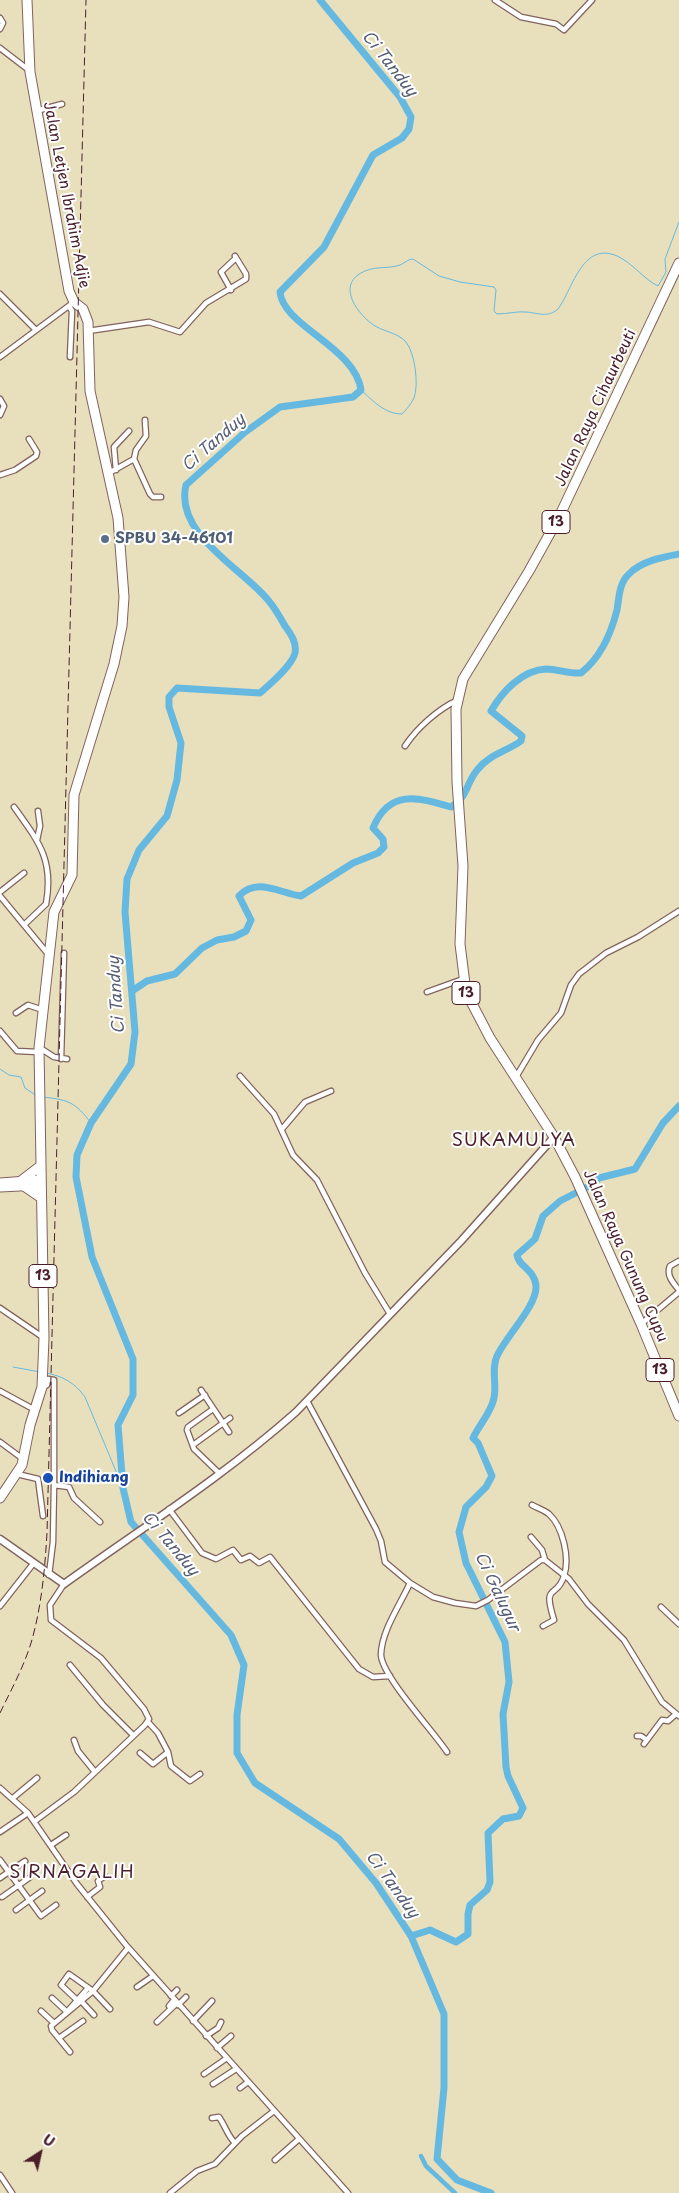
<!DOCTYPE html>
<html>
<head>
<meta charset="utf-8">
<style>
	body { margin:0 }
	#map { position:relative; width:679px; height:2193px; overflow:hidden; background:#e8e0bc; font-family:"Playpen Sans",sans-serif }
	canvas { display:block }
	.north { position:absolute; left:15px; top:2128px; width:50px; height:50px; -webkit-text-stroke:4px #fff; paint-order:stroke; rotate:35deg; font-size:14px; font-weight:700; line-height:20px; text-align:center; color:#4a1f2b }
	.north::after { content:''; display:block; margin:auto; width:18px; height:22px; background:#4a1f2b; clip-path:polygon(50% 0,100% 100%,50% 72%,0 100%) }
</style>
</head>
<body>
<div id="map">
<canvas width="679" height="2193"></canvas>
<div class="north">U</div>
</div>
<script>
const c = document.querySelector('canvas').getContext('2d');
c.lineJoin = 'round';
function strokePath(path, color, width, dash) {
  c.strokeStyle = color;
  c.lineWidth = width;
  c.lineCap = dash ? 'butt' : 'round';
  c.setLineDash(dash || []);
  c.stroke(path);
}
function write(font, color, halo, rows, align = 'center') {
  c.font = font + ' "Playpen Sans",sans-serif';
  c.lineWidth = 4;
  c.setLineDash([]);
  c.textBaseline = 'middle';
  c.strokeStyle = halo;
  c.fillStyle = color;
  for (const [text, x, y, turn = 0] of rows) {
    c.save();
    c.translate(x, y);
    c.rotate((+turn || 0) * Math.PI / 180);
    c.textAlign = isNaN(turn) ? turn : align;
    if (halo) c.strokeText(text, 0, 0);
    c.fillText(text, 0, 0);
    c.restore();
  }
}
const stream = new Path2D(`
	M361,390C373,401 385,414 402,414C407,409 411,404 414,398C419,385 415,353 406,342C397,332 383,332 372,324C355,311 336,283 365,271C376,266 389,269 400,265C405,263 408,259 413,259L439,276L460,282L494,287L496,290L494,311L497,314C507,314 517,311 526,312C538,313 548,318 558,309C573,289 583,237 621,258C635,266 644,279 658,286L666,272L665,259L679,222
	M0,1069L9,1075L21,1077L25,1088L37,1096
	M43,1097C69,1100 75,1102 91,1123
	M13,1367L40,1372
	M46,1373C63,1376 75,1383 85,1397L123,1488`);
const canal = new Path2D(`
	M421,2156L426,2166L455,2193`);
const river = new Path2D(`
	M320,0L400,97L411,117L409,129L402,138L373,155L324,247L280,292C283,326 355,347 361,390L353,397L280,407L244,433L186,485C174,534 243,569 268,600C275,608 280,617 285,626C291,634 297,643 295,653C292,666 269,685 260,693L177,688L169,697V707L181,743L177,780L167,816L139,850L127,879L125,912L135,1032L131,1064L91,1123L77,1155L76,1177L92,1257L133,1359V1395L118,1425L123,1488L131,1522L231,1635L244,1665L237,1715V1753L255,1783L339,1839L376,1883L411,1936L444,2014V2088L437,2159L457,2180L491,2193
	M132,991L147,981L175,974L202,948L217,940L234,937L246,931L251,920L239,896C257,877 279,893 301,896L353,863L378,853L384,847L383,839L373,828C389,789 418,797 451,807C469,796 465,784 478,769C489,755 507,751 521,741L522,736L491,711C502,692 522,670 546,669C558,669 569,674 581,673C600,658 611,634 617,610C619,598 619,583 629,574C641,561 663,557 679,554
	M411,1936L430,1930L456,1942L468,1934V1914L470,1905L487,1890L490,1882L488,1833L503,1819L519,1816L523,1808L508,1776L506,1767L503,1714L509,1682L505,1642L466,1563L459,1532L466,1507L486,1487L492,1476L478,1443L473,1438C479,1425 491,1413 494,1398C497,1384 491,1369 497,1356C506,1336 537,1306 536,1286C535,1270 518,1266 517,1255L535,1239L543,1216L560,1201L593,1184L599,1178L635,1169L663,1123L679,1106`);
const street = new Path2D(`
	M495,0L521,17L556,24L564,30L592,0
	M0,18L3,23L0,29
	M0,48L30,71
	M36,111L62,104
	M231,290L221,272L236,258
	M0,294L36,330
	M69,306L72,311L70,357
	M88,331L149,322L180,332L206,303L246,279V274L235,256
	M0,357L74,302
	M0,399L4,406L0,415
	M134,459L150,494L153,497H161
	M116,470L114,447L129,431
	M109,473L134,459L136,450L146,436L145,420
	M0,475L15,470L36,456L37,452L29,439
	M405,746C417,728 438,709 458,700
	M14,807C39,842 54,860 46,904L24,925
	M37,840L40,826L38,811
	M0,892L24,873
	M0,896L48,954
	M427,992L463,979
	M16,1013L28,1005L43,1010
	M0,1031L17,1051L38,1052
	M40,1048L54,1057L67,1059
	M61,1059L64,953
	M240,1076L274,1114L293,1155L317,1180L365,1273L390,1314
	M516,1077L538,1040L561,1013L571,985L579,974L606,953L638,937L679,911
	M282,1129L305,1102L331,1091
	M679,1261L670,1266C666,1275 673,1283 679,1290
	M0,1308L44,1338
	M641,1324L679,1292
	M43,1387L47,1385L48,1379L54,1380V1485
	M201,1390L229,1432
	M0,1391L35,1410
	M307,1401L376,1529L381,1541L385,1562L410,1583L433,1597L455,1603L476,1606L488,1600L541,1560H545L569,1579L588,1604L624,1640L662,1702L679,1716
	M213,1409L188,1427L187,1430L194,1449L219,1473
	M179,1413L205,1395
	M0,1442L23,1459
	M193,1445L230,1418
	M17,1474L38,1479L43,1516
	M532,1505C537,1508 544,1510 549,1514C563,1527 570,1558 564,1576C557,1600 542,1581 554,1620L543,1626
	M169,1509L202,1553L216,1559L233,1550L241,1560L250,1556L259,1563L270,1557L359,1669L373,1677L390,1676
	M531,1537L542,1550L545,1560
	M49,1575L53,1542L54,1485L69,1487L74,1498L100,1522
	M410,1583C400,1605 382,1630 381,1654C380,1674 434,1732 447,1752
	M0,1606L33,1564
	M661,1607L679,1624
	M70,1665L103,1705L133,1735
	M148,1722L158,1733L168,1752L171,1766L190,1781L200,1774
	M637,1736H641L647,1740
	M74,1740L78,1751L95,1772
	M644,1744L662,1720L668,1721L676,1714
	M140,1753L153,1764L168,1752
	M0,1788L28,1813L77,1884L126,1945L348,2193
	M13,1798L37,1778
	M35,1821L74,1792L145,1725L149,1719L144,1709L101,1658L51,1620L50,1605L64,1584
	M0,1832L28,1813
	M51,1845L66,1835
	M0,1860L41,1916L56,1905
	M0,1878L25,1861
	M2,1897L29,1878
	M87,1897L100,1887L98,1881L105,1876
	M16,1910L42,1891
	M137,1987L153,1976
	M171,1996L177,1990
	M52,1998L66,2011
	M77,2000L61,1985L69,1974L93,1991L110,2009
	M81,2001L94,2015
	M178,2005L186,1997
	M169,2006L174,2000
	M41,2011L54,2023
	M65,2014L88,1988
	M193,2021L212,2001
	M157,2022L177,2003
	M206,2036L218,2028L221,2022
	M59,2038L83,2021
	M217,2048L231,2036
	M70,2052L52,2030L51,2026L93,1991L128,1948
	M204,2074L227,2058
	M213,2084L236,2069
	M240,2088L248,2082
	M212,2118L219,2117C226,2127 227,2135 235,2143
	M275,2160L299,2139
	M0,2175L12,2193
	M170,2193L197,2171L215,2164L242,2136L274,2111`);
const secondary = new Path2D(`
	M0,1539L64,1584C142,1528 224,1476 296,1412L461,1241L554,1137`);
const primary = new Path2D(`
	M0,1182L39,1179
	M0,1188L40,1186`);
const highway = new Path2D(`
	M679,263L559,517L529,571L463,679L456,709L457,782L463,866L460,944L466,992L490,1038L554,1137L575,1177L641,1324L679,1416
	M22,1180L39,1167
	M24,1186L40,1197
	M0,1498L22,1465L30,1425L42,1387L44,1338L39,1048L54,912L72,875L74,795L114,664L122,626L124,597L118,518L90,391L88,322L83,309L74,302L69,291L30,72L27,0`);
const rail = new Path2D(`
	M0,1713C12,1688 26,1663 33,1636C42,1602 45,1567 47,1533L86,0`);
const markers = [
	[105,539,5,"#5c6f8a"],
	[48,1478,6,"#1a4fb4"]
];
const shields = [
	[556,522,28],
	[466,993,28],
	[43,1276,28],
	[660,1370,28]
];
const shieldNames = [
	["13",556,522],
	["13",466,993],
	["13",43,1276],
	["13",660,1370]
];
const streetNames = [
	["Jalan Letjen Ibrahim Adjie",66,195,79],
	["Jalan Raya Cihaurbeuti",596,408,-65],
	["Jalan Raya Gunung Cupu",625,1256,66]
];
const serviceNames = [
	["SPBU 34-46101",115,539]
];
const transitNames = [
	["Indihiang",59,1478]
];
const waterNames = [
	["Ci Tanduy",389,64,52],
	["Ci Tanduy",214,443,-41],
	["Ci Tanduy",117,995,-94],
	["Ci Tanduy",170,1544,50],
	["Ci Galugur",497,1592,65],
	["Ci Tanduy",392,1885,54]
];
const quarterNames = [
	["SUKAMULYA",514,1141],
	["SIRNAGALIH",72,1873]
];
strokePath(stream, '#65b9e1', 1);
strokePath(canal, '#65b9e1', 4.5);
strokePath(river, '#65b9e1', 7);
strokePath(street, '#81635e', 7);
strokePath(secondary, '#81635e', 9);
strokePath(primary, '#81635e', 9);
strokePath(highway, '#81635e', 11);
strokePath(street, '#fff', 4.5);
strokePath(secondary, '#fff', 6);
strokePath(primary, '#fff', 7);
strokePath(highway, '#fff', 9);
strokePath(rail, '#4a1f2b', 1, [8, 4]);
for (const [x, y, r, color] of markers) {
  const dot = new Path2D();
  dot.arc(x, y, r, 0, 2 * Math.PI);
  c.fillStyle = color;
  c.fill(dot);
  strokePath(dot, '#fff', 2);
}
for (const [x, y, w] of shields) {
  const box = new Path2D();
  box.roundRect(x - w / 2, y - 11.5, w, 23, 4);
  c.fillStyle = '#fff';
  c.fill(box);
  strokePath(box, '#4a1f2b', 1);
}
write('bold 14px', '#4a1f2b', null, shieldNames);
write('15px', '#4a1f2b', '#fff', streetNames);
write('bold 15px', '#4e5e75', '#fff', serviceNames, 'left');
write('bold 15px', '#164399', '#fff', transitNames, 'left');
write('italic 16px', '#555d74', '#fff', waterNames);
c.letterSpacing = '1px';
write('18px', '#4a1f2b', '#fff', quarterNames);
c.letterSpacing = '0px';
</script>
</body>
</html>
